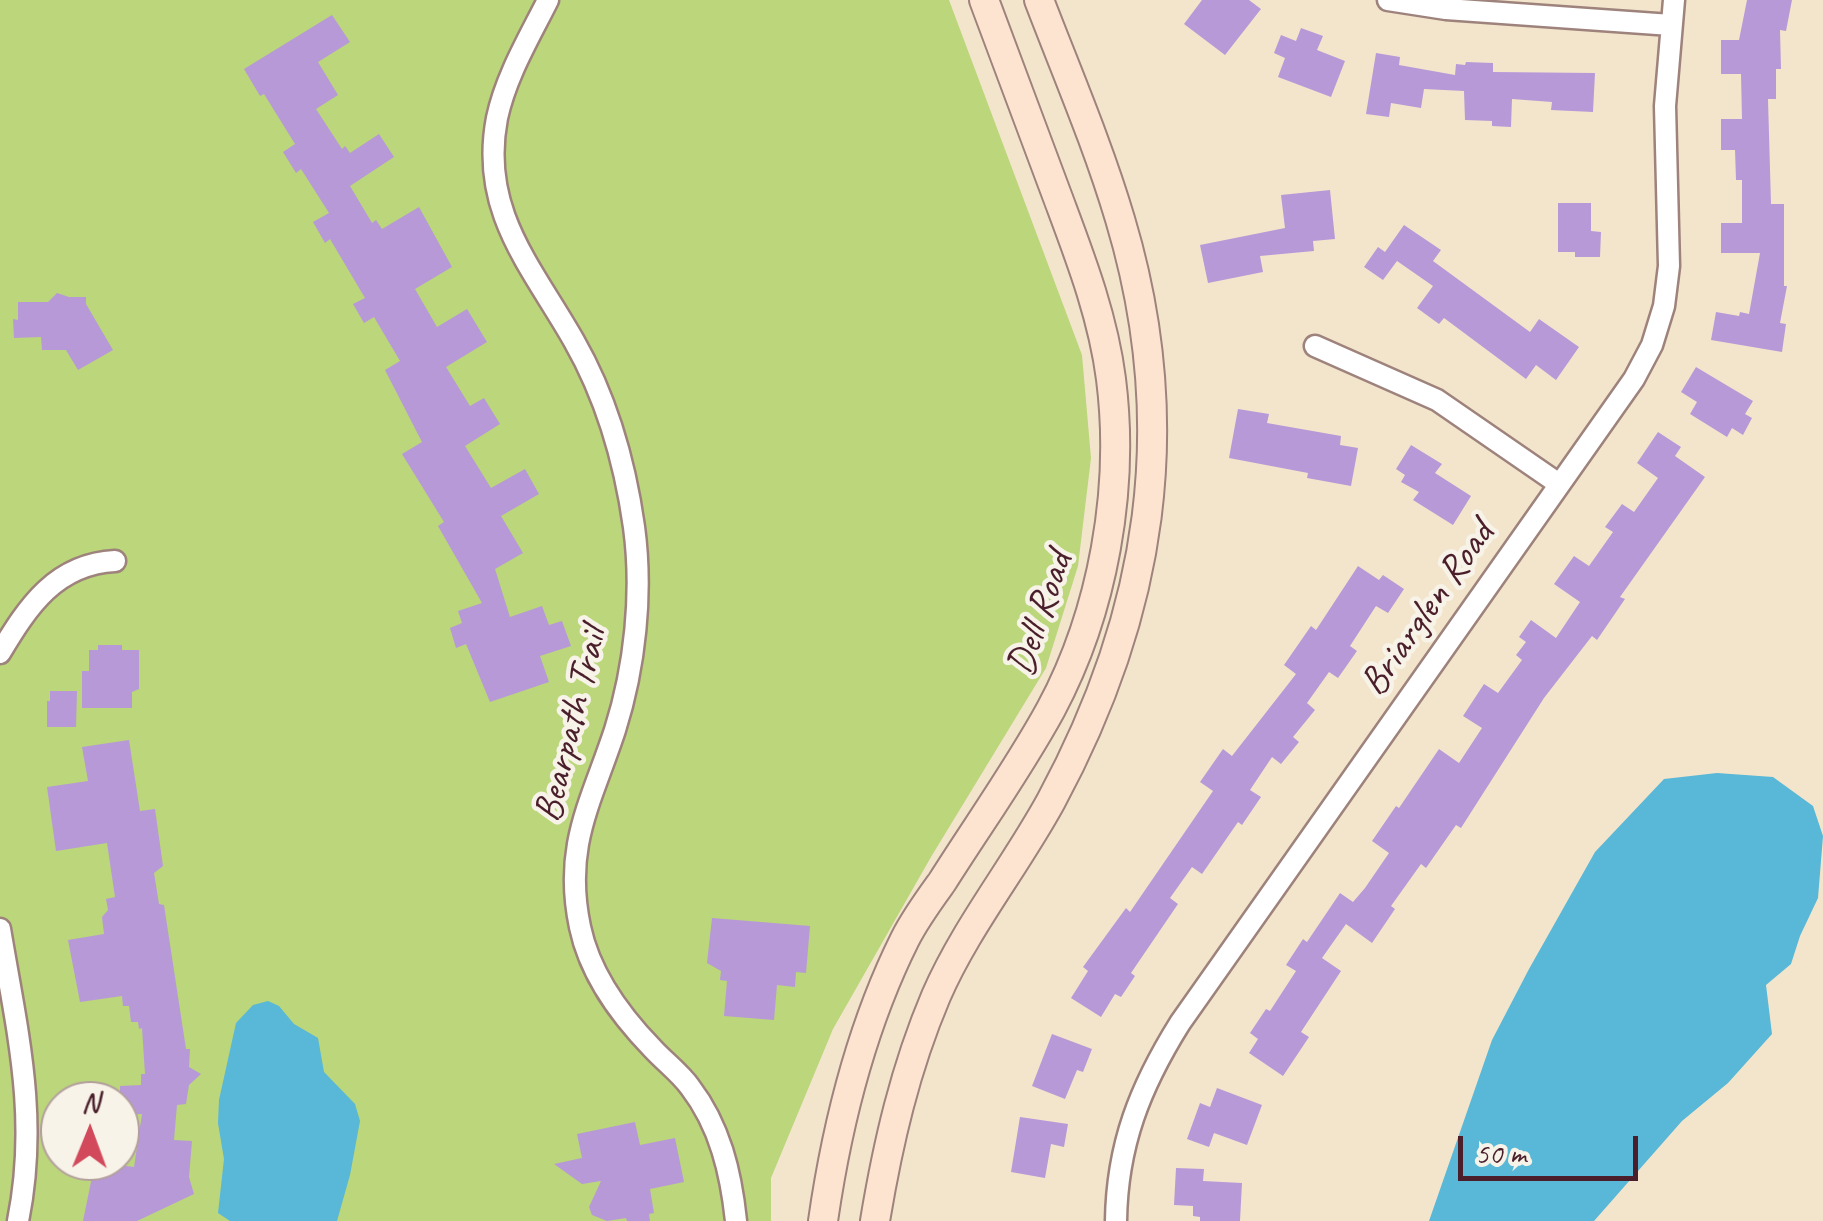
<!DOCTYPE html>
<html>
<head>
<meta charset="utf-8">
<style>
	body { margin:0 }
	#map { position:relative; width:1823px; height:1221px; overflow:hidden; background:#f3e5cc; font-family:Caveat,sans-serif }
	canvas { display:block }
	.north { position:absolute; left:40px; top:1081px; width:100px; height:100px; box-sizing:border-box; background:#f7f3e8; border:2px solid #b29e9c; border-radius:50%; rotate:1deg; font-size:28px; font-weight:700; line-height:40px; text-align:center; color:#4a1f2b }
	.north::after { content:''; display:block; margin:auto; width:35px; height:45px; background:#d1495b; clip-path:polygon(50% 0,100% 100%,50% 72%,0 100%) }
	.scale { position:absolute; left:1458px; top:1136px; width:180px; height:45px; box-sizing:border-box; border:5px solid #4a1f2b; border-top:0; padding-left:12px; font-size:30px; line-height:35px; white-space:nowrap; color:#4a1f2b; -webkit-text-stroke:8px #f7f3e8; paint-order:stroke }
</style>
</head>
<body>
<div id="map">
<canvas width="1823" height="1221"></canvas>
<div class="north">N</div>
<div class="scale">50 m</div>
</div>
<script>
const c = document.querySelector('canvas').getContext('2d');
c.lineJoin = 'round';
function fill(path, color) {
  c.fillStyle = color;
  c.fill(path, 'evenodd');
}
function strokePath(path, color, width, dash) {
  c.strokeStyle = color;
  c.lineWidth = width;
  c.lineCap = dash ? 'butt' : 'round';
  c.setLineDash(dash || []);
  c.stroke(path);
}
function write(font, color, halo, rows, align = 'center') {
  c.font = font + ' Caveat,sans-serif';
  c.lineWidth = 9;
  c.setLineDash([]);
  c.textBaseline = 'middle';
  c.strokeStyle = halo;
  c.fillStyle = color;
  for (const [text, x, y, turn = 0] of rows) {
    c.save();
    c.translate(x, y);
    c.rotate((+turn || 0) * Math.PI / 180);
    c.textAlign = isNaN(turn) ? turn : align;
    if (halo) c.strokeText(text, 0, 0);
    c.fillText(text, 0, 0);
    c.restore();
  }
}
const green = new Path2D(`
	M0,0H949L1082,355L1091,458L1078,566L1046,668L931,857L833,1029L771,1178V1221H0ZM60,1101H120V1161H60Z`);
const water = new Path2D(`
	M1717,773L1773,777L1813,806L1823,836L1818,898L1800,936L1791,964L1766,985L1772,1034L1728,1083L1682,1121L1594,1221H1429L1492,1040L1529,969L1595,852L1664,779Z
	M268,1001L279,1006L294,1024L318,1038L324,1072L355,1104L360,1121L350,1175L337,1221H230L218,1213L224,1159L218,1123L219,1100L236,1023L253,1005Z`);
const building = new Path2D(`
	M1202,0H1249L1261,9L1225,55L1184,24Z
	M1747,0H1792L1786,31L1780,30L1781,69H1776V99H1768L1771,204H1784V286H1787L1780,323L1786,324L1782,352L1711,340L1716,312L1739,316L1740,312L1749,314L1760,253H1721V223H1742V180H1736L1735,150H1721V119H1742L1741,74H1721V40H1739Z
	M332,15L350,42L318,62L338,95L316,109L342,149L345,146L350,153L379,134L394,157L350,186L372,223L376,220L382,229L419,207L452,267L415,289L437,327L467,309L487,342L446,367L470,406L484,398L500,424L465,446L491,488L525,469L539,494L501,516L523,553L495,569L510,617L542,606L549,625L562,621L571,646L540,656L549,682L490,702L466,644L456,648L450,628L462,623L458,611L482,603L438,526L444,522L402,454L422,442L385,370L400,361L374,317L364,323L353,304L365,298L330,239L325,243L313,222L329,213L301,169L296,173L283,152L295,144L264,94L260,96L244,69Z
	M1301,28L1323,36L1317,50L1345,61L1331,97L1278,77L1285,58L1274,53L1281,35L1296,41Z
	M1376,53L1400,57L1399,65L1455,75L1456,64L1465,65L1466,62L1493,63V72L1595,73L1593,112L1551,110L1552,102L1512,99L1511,127L1492,126V121L1465,120L1464,91L1424,89L1421,108L1391,103L1389,117L1366,114Z
	M1330,190L1335,239L1313,241L1314,251L1260,256L1263,272L1208,283L1200,245L1285,228L1281,195Z
	M1558,203H1591V231L1601,232L1600,257H1575V252H1558Z
	M1404,225L1441,250L1433,261L1530,332L1539,319L1579,347L1556,380L1536,365L1526,379L1444,318L1439,324L1417,308L1433,286L1397,261L1383,280L1364,267L1378,247L1385,252Z
	M57,293L69,297H86V304L113,350L78,370L66,350H42L41,337L14,338L13,319L18,320V302H48Z
	M1696,367L1753,401L1745,414L1752,418L1743,435L1732,428L1727,437L1690,414L1697,402L1681,392Z
	M1238,409L1269,414L1267,423L1341,436L1340,445L1358,448L1351,486L1307,478L1308,473L1229,458Z
	M1658,432L1681,447L1675,456L1705,477L1620,597L1625,599L1597,640L1592,636L1544,698L1461,828L1456,825L1426,868L1421,864L1391,906L1395,909L1372,943L1346,924L1322,958L1341,971L1301,1032L1309,1037L1283,1076L1249,1053L1258,1039L1250,1033L1266,1009L1270,1011L1296,971L1286,965L1303,939L1307,942L1340,893L1353,902L1365,888L1389,853L1372,841L1396,806L1399,808L1439,749L1459,763L1482,728L1463,716L1484,684L1498,693L1522,660L1516,655L1526,642L1519,637L1531,620L1556,638L1580,602L1554,584L1574,556L1589,566L1613,532L1605,527L1622,504L1634,512L1658,478L1637,463Z
	M1411,445L1442,464L1435,473L1471,496L1453,525L1413,500L1419,492L1401,482L1405,475L1396,469Z
	M1358,566L1379,580L1383,575L1404,589L1388,613L1376,606L1350,646L1357,651L1338,678L1329,672L1307,703L1315,710L1293,737L1299,742L1281,764L1272,757L1250,790L1261,797L1242,825L1238,822L1202,874L1192,867L1170,898L1178,904L1131,973L1135,976L1121,997L1115,994L1101,1017L1071,998L1088,971L1083,967L1126,908L1130,912L1213,791L1200,782L1223,749L1232,756L1296,674L1284,665L1311,626L1316,630Z
	M98,645H122V650H139V689L132,692V708H82V671H89V650H98Z
	M50,691H77L76,727H47V701H50Z
	M129,740L140,811L155,809L163,866L154,873L159,904L164,905L186,1049H190L189,1067L201,1074L189,1085L186,1104L177,1105L174,1140L192,1141L189,1177L194,1194L137,1221H83L95,1162L134,1167L142,1114L120,1115V1086L141,1085V1074H145L142,1028L139,1029L138,1022H131L129,1006H123L122,996L80,1002L68,940L104,934L102,917L108,910L106,899L115,897L107,843L56,851L47,787L88,781L82,747Z
	M712,918L810,926L806,973L796,972L795,987L777,985L774,1020L724,1016L727,981L720,980L721,971L707,963Z
	M1052,1034L1092,1049L1083,1072L1077,1070L1065,1099L1032,1086Z
	M1217,1088L1262,1105L1247,1145L1214,1133L1209,1147L1187,1139L1200,1103L1210,1107Z
	M1020,1117L1068,1124L1064,1147L1051,1144L1045,1178L1011,1172Z
	M635,1122L640,1145L675,1138L684,1182L650,1189L654,1213L649,1214L650,1221H627L626,1218L607,1221L592,1215L589,1207L601,1181L582,1184L554,1164L582,1158L577,1134Z
	M1176,1168L1204,1169L1203,1181L1242,1183L1240,1221H1200V1217L1193,1216V1206L1174,1205Z`);
const street = new Path2D(`
	M548,0C529,38 506,76 497,118C479,211 532,267 574,341C606,397 625,463 634,527C643,593 635,667 615,730C591,803 563,846 580,927C590,975 620,1015 653,1049C665,1062 680,1073 690,1087C720,1126 731,1173 736,1221
	M1388,0L1446,9L1671,25
	M1315,346L1437,400L1559,484
	M0,653C28,606 56,564 115,561
	M0,929C17,1031 39,1117 18,1221
	M1116,1221C1117,1145 1140,1087 1180,1023L1634,379L1652,345L1664,306L1669,266L1665,106L1674,0`);
const secondary = new Path2D(`
	M823,1221C837,1124 861,1027 905,939C915,919 929,900 942,882C978,825 1019,768 1051,709C1103,612 1125,489 1111,379C1103,316 1080,257 1058,198C1033,132 1009,66 984,0
	M875,1221C888,1143 905,1069 936,996C966,927 1015,867 1051,801C1152,614 1182,425 1120,219C1098,145 1067,73 1039,0`);
const streetNames = [
	["Briarglen Road",1428,609,-55],
	["Dell Road",1041,614,-71],
	["Bearpath Trail",572,725,-76]
];
fill(green, '#bbd67b');
fill(water, '#59b7d7');
fill(building, '#b799d8');
strokePath(street, '#9e827c', 25);
strokePath(secondary, '#9e827c', 32);
strokePath(street, '#fff', 20);
strokePath(secondary, '#fde4d1', 28);
write('40px', '#4a1f2b', '#f7f3e8', streetNames);
</script>
</body>
</html>
